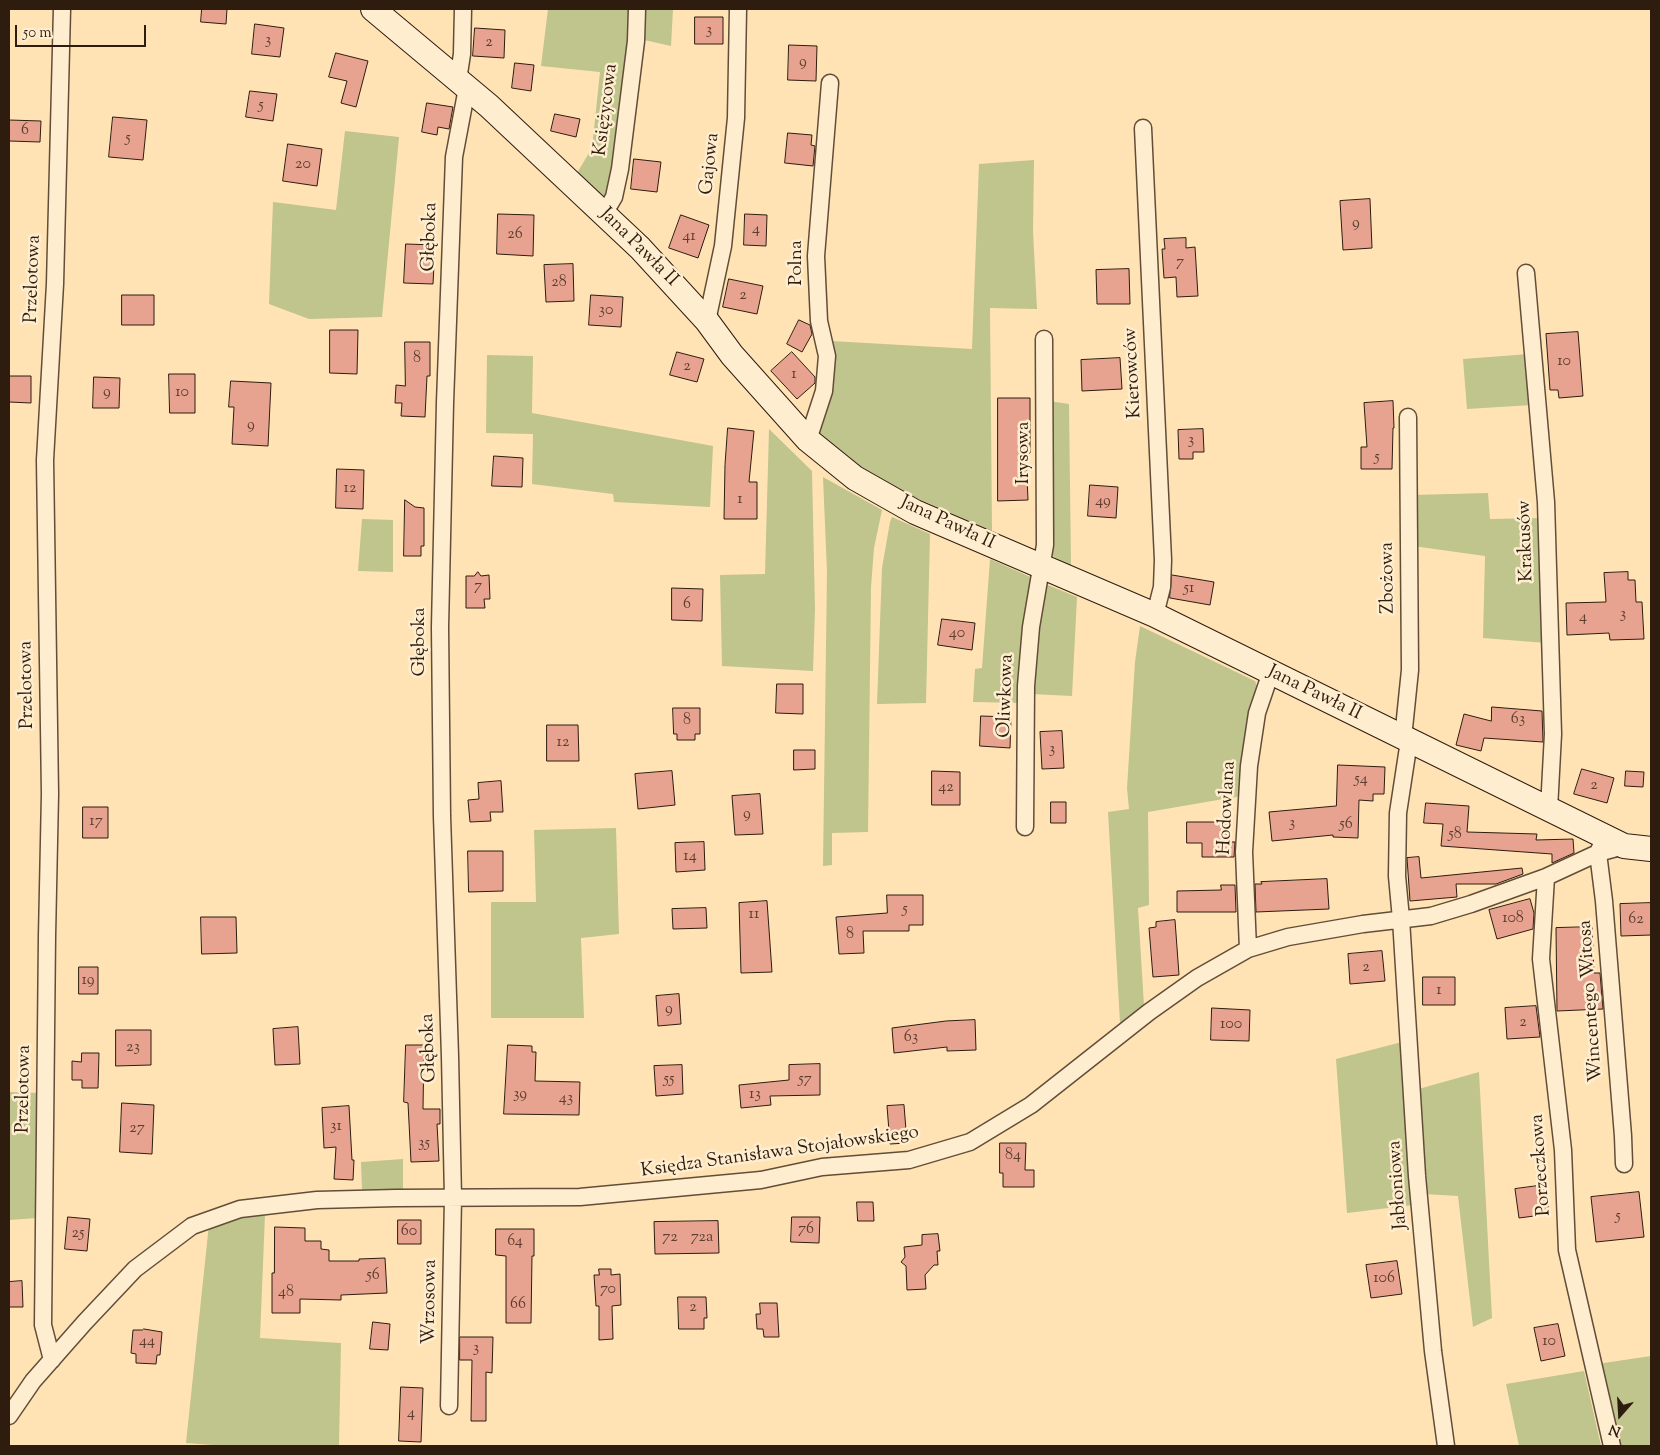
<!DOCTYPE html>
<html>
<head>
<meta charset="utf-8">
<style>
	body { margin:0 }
	#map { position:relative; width:1660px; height:1455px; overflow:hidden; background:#ffe3b5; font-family:"Sorts Mill Goudy",serif }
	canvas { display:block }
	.frame { position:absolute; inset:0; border:10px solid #2e1c0f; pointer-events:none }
	.north { position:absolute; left:1595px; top:1390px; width:50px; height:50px; -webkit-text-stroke:4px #ffedcf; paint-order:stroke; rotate:199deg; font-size:14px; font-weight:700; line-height:20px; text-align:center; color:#2e1c0f }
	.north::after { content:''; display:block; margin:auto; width:18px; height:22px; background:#2e1c0f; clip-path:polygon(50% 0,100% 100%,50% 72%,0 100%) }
	.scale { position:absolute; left:15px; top:25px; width:131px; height:22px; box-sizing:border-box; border:2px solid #2e1c0f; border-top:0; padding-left:6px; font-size:15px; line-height:18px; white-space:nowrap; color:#2e1c0f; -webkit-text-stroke:4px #ffedcf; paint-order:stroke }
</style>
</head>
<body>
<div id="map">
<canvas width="1660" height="1455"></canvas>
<div class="frame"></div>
<div class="north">N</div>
<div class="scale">50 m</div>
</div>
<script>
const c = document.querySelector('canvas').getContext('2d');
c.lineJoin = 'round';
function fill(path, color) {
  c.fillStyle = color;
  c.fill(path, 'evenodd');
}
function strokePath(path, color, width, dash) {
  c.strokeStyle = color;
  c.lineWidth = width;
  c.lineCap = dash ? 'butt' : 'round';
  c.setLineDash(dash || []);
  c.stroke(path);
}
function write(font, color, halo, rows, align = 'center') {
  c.font = font + ' "Sorts Mill Goudy",serif';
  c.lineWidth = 5;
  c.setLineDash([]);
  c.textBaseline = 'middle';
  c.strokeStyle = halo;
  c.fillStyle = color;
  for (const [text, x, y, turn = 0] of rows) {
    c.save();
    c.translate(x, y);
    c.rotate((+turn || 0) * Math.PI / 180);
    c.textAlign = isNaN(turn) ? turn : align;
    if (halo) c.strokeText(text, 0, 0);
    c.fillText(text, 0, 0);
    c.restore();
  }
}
const green = new Path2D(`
	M548,9H632L630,31L607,200L574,178L592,148L600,72L541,66Z
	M641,9H673L671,46L640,39Z
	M345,131L399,137L382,317L309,319L269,304L273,202L336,210Z
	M1034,160L1033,231L1037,309L990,308L992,531L875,480L813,435L831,341L972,349L979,164Z
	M1529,354L1532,405L1467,409L1463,359Z
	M487,355L533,356L532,413L713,446L710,507L614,502L613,494L532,484L533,434L486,433Z
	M1049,401L1069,404L1071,566L1054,557L1050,551Z
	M769,429L812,471L815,609L813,671L722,666L720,575L765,574Z
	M823,477L882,510L874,548L871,587L868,832L832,833V865L823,866L827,572Z
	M1488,493L1490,519L1541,518L1546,643L1483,638L1485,556L1413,546V495Z
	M892,517L930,534L926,703L877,704L882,568L890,522Z
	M362,519L393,520V572L358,571Z
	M990,559L1035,579L1022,703L973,702L975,669L982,668Z
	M1043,583L1077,597L1072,696L1032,694Z
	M1140,626L1255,681L1257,686L1241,796L1148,812L1149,905L1138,908L1144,1006L1120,1023L1108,812L1129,809L1127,788L1135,662Z
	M616,828L619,934L581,938L584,1018H491V902H536L534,830Z
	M1402,1042L1413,1205L1347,1213L1336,1059Z
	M1479,1072L1492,1318L1473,1327L1458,1196L1424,1194L1415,1090Z
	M9,1092L39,1093L37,1218L9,1220Z
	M403,1159V1189L362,1190L361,1162Z
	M265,1214L260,1338L341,1343L339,1446H227L186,1443L209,1224L235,1215Z
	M1651,1356V1446H1618L1597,1364Z
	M1584,1371L1601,1446H1519L1506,1384Z`);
const building = new Path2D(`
	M202,9H227L226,24L201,22Z
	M695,17H723V44H695Z
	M255,24L284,28L280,57L252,54Z
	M475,28L505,30L504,58L473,56Z
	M789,45L817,46L816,81L788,80Z
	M336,53L368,61L356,107L341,103L347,81L329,77Z
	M515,63L534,65L531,91L512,88Z
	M250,91L277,94L273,121L246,117Z
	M427,103L453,107L449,129L438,127L437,135L422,132Z
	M555,114L580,119L576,137L551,131Z
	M113,117L147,120L143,160L109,157Z
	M9,120L41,121L40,142L9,141Z
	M788,133L812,135L811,145L815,146L813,166L785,163Z
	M288,144L322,149L317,186L283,181Z
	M634,159L661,162L657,192L631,189Z
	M1370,199L1372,248L1343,250L1340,201Z
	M498,214L534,215L533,256L497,254Z
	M745,214L767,215L766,246L744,245Z
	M681,215L709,225L698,258L669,248Z
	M1186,238V248L1195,247L1198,296L1177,297L1176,277L1164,278L1162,249H1165L1164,239Z
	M406,244L435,245L433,284L404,283Z
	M573,264L574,301L546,302L544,265Z
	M1129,269L1130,304H1097L1096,270Z
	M729,279L763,286L757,314L723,307Z
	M122,295H154V325H122Z
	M591,295L623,297L621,327L589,325Z
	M799,320L810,325L812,334L802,352L787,344Z
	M330,330H358L357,374L330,373Z
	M1578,332L1583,396L1559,398L1558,390H1550L1546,334Z
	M405,342H430V376H427L425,417L401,416L402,403H395L396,385L405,386Z
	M677,352L704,359L697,382L670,375Z
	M792,352L815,377V383L797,399L771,371Z
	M1120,358L1122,389L1082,391L1081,360Z
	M169,374H195V413H170Z
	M9,376H31V403L9,402Z
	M94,377L120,378L119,408H93Z
	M231,381L271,383L268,446L232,444L234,407H229Z
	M998,398H1030V453H1026L1028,500L998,501Z
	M1393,401L1394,428H1393L1392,469H1361V447H1367L1364,403Z
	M728,428L754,431L749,482H757V519H724L725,465Z
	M1203,429L1204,452H1193V459H1179L1178,430Z
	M494,456L523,458L522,487L492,486Z
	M337,469L364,470L363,509L336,508Z
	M1090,485L1118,487L1116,518L1088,516Z
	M405,500L415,507L424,508V546H421V556H404Z
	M478,572L481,576L489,575L490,599H484L485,608H466V576H474Z
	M1628,572V580H1635L1636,602H1642L1644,639L1610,640L1609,633L1567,635L1566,603L1606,602L1604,573Z
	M1172,575L1214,582L1210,605L1170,598Z
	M672,588L703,589L702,621L672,620Z
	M942,619L975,623L972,650L938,645Z
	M777,684H803V714L776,713Z
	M1492,707L1542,711L1543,742L1484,738L1481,751L1456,745L1464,714L1491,721Z
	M673,708H700V734H695V740H677V734H674Z
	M981,716L1011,717L1010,748L980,746Z
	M547,725H578L579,761H547Z
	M1062,731L1064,768L1042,769L1040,732Z
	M794,750H815V769L794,770Z
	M1338,765L1385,767L1384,794H1373V801L1359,800L1358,838L1333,837V835L1272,841L1269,812L1336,806Z
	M1582,769L1614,778L1607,803L1574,794Z
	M672,771L675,805L638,809L635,774Z
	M932,771L960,772V805H932Z
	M1626,771L1644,772L1643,787L1625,786Z
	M501,781L503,812H490L491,821L470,822L468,800L479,799L478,783Z
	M760,794L763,834L735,835L732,796Z
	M1051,802H1066V823H1051Z
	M1426,803L1469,806L1467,832L1537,834L1536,840L1573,839L1574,853L1552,863V854L1441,846L1443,824L1424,823Z
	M83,807H108V838H83Z
	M1187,822H1227V842H1235L1234,857H1202V843H1187Z
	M704,842L705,870L676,872L675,843Z
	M468,851H503V891L469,892Z
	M1419,857L1421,878L1522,868L1523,874L1496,884H1456L1457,897L1410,901L1407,858Z
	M1327,879L1329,909L1256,912L1255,884H1262L1261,882Z
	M1221,885H1235L1236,912H1177V891L1221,890Z
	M887,895H923V925H909V931H863L864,953L839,954L836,917L887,913Z
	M1530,899L1534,913L1533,929L1497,939L1489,910Z
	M767,901L772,972L741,973L739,903Z
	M1651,903V935L1621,936L1620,904Z
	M706,908L707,928L673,929L672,909Z
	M201,917H236L237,953L202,954Z
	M1175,920L1179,975L1153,977L1149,928L1156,927V922Z
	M1592,927L1594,973H1600L1603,1009L1557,1011L1556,928Z
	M1382,951L1385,981L1350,984L1348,954Z
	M79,967H98V994H79Z
	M1423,977H1455V1005H1423Z
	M679,994L681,1024L658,1026L656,996Z
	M1536,1006L1540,1037L1507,1039L1505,1008Z
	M1212,1008L1250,1010L1249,1041L1211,1040Z
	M975,1020L976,1050L947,1051V1047L894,1053L892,1028L946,1021Z
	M298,1027L300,1064L275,1065L273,1029Z
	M116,1030H151V1065L116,1066Z
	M406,1045H424L423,1109H440V1124H437L439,1161L411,1162L408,1103L404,1102Z
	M508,1045L532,1046V1052H536L535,1081L580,1082L579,1115L504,1114Z
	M82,1053H99L98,1088H82V1080H72V1061L81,1062Z
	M820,1064V1095L770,1096L771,1105L741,1108L739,1085L789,1080V1065Z
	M682,1065L683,1094L656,1096L654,1066Z
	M122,1103L154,1105L152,1154L120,1152Z
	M904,1105L907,1143L890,1144L887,1106Z
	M349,1106L352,1160H354L353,1180L334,1179L336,1147L324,1148L322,1108Z
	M1000,1143H1026L1025,1170H1034V1187H1003V1173H1000Z
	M1545,1185L1549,1214L1519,1218L1515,1189Z
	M1639,1192L1644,1237L1596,1242L1591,1197Z
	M857,1202H873L874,1221H858Z
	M68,1217L90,1219L87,1251L65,1249Z
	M792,1217H820L819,1243L791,1242Z
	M398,1220H421V1244H398Z
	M718,1221L719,1253L655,1254L654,1222Z
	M275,1227L305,1228V1241H321V1249L329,1250V1261H359V1259L385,1258L387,1293L341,1295V1300L300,1299V1313H272V1273H274Z
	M496,1229H534V1256H532L531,1323H506V1256L496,1255Z
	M938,1234L940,1251H937L938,1265H934L925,1275L926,1289L907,1290L906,1266L901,1262L905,1257L904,1247L922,1245V1235Z
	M1397,1261L1402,1294L1371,1298L1366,1265Z
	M599,1269H611V1275L620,1274L621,1305L612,1306L613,1339L599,1340V1306H596L594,1275H599Z
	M22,1281L23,1307H9V1282Z
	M678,1297H706L707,1318H704V1329H679Z
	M760,1303H777L779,1337H764L763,1329H757L756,1314H760Z
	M373,1322L390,1324L388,1350L370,1349Z
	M1558,1324L1565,1356L1541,1361L1534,1328Z
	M144,1329L162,1332L160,1355H157L156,1364L136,1363V1354L131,1353L133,1330H142Z
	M460,1337H493L492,1373L486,1372V1421H471L472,1360H460Z
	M401,1387L423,1388L421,1442L399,1441Z`);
const street = new Path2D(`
	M458,80L462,54L463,9
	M1143,128L1163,560L1162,587L1155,615
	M604,214L614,197L620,169L636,41L637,9
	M1526,273L1546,502L1553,734L1549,809
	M707,321L723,246L736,118L738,9
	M808,440L824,391L827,356L819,321L816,256L830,83
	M1403,738L1410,670L1408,417
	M1409,741L1398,813L1397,876L1401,919L1417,1176L1433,1351L1446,1446
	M1025,827L1026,686L1031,627L1045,545L1044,339
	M1602,843L1598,853L1604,901L1623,1136L1624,1164
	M1546,877L1541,959L1563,1150L1567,1250L1612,1446
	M1248,949L1244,852L1249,766L1257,713L1271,672
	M52,1360L43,1325L47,936L50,794L45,460L55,284L62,9
	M449,1406L453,1198L450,1056L442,816L440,627L445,403L454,157L467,88
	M9,1416L33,1381L85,1322L135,1269L192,1226L240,1209L317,1200L396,1198L580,1197L761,1180L822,1167L909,1160L970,1142L1031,1105L1149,1012L1197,978L1248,949L1288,937L1363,924L1431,916L1471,904L1546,877L1598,853L1624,846`);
const secondary = new Path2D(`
	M373,9L489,106L640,248L707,321L732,355L808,440L855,478L915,512L1155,615L1624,846L1651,849`);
const numberNames = [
	["3",709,31],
	["3",268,41],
	["2",489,43],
	["9",803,63],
	["5",261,106],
	["6",25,131],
	["5",128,139],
	["20",303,165],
	["9",1356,224],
	["4",756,230],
	["26",515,235],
	["41",689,237],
	["7",1180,263],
	["28",559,283],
	["2",743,296],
	["30",606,311],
	["8",417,359],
	["10",1564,362],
	["2",687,367],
	["1",794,375],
	["9",107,393],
	["10",182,393],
	["9",251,426],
	["3",1191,441],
	["5",1377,458],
	["12",350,489],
	["1",740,500],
	["49",1103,502],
	["7",478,587],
	["51",1189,589],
	["6",687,605],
	["3",1623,615],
	["4",1583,618],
	["40",957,634],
	["63",1518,720],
	["8",687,721],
	["12",563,743],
	["3",1052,750],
	["54",1361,780],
	["2",1594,786],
	["42",946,788],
	["9",747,815],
	["17",96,822],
	["3",1292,824],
	["56",1346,825],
	["58",1455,835],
	["14",690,857],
	["5",905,910],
	["11",754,915],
	["108",1513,919],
	["62",1636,920],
	["8",850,935],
	["2",1366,968],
	["19",88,981],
	["1",1439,991],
	["9",669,1010],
	["2",1523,1023],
	["100",1231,1025],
	["63",911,1038],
	["23",133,1048],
	["55",669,1080],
	["57",805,1080],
	["39",520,1095],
	["13",755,1095],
	["43",566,1099],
	["31",336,1127],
	["27",137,1129],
	["35",424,1144],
	["84",1013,1156],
	["5",1618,1217],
	["76",806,1230],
	["60",409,1232],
	["25",78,1234],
	["72",670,1238],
	["72a",702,1238],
	["64",515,1242],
	["56",373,1276],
	["106",1384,1279],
	["70",608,1290],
	["48",286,1293],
	["66",518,1305],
	["2",693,1308],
	["44",147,1342],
	["10",1549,1342],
	["3",476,1349],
	["4",411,1414]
];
const streetNames = [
	["Księżycowa",607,110,-83],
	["Gajowa",711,164,-84],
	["Głęboka",431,237,-88],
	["Jana Pawła II",638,248,45],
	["Polna",798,263,-90],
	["Przelotowa",34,279,-88],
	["Kierowców",1134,373,-93],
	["Irysowa",1025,453,-90],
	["Jana Pawła II",947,524,25],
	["Krakusów",1527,541,-92],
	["Zbożowa",1389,578,-91],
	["Głęboka",421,642,-90],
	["Przelotowa",28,685,-91],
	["Jana Pawła II",1314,694,26],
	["Oliwkowa",1007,696,-88],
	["Hodowlana",1228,808,-87],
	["Wincentego Witosa",1592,1001,-94],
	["Głęboka",430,1048,-92],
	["Przelotowa",25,1089,-89],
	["Księdza Stanisława Stojałowskiego",780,1153,-8],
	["Porzeczkowa",1542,1165,-94],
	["Jabłoniowa",1399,1185,-94],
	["Wrzosowa",431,1302,-89]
];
fill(green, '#c0c48d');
fill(building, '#e8a390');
strokePath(building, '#2e1c0f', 1);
strokePath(street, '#624e38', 19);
strokePath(secondary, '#2e1c0f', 26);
strokePath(street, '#ffedcf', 16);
strokePath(secondary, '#ffedcf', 24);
write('16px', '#5c3e2f', null, numberNames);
write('19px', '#2e1c0f', '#ffedcf', streetNames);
</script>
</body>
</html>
